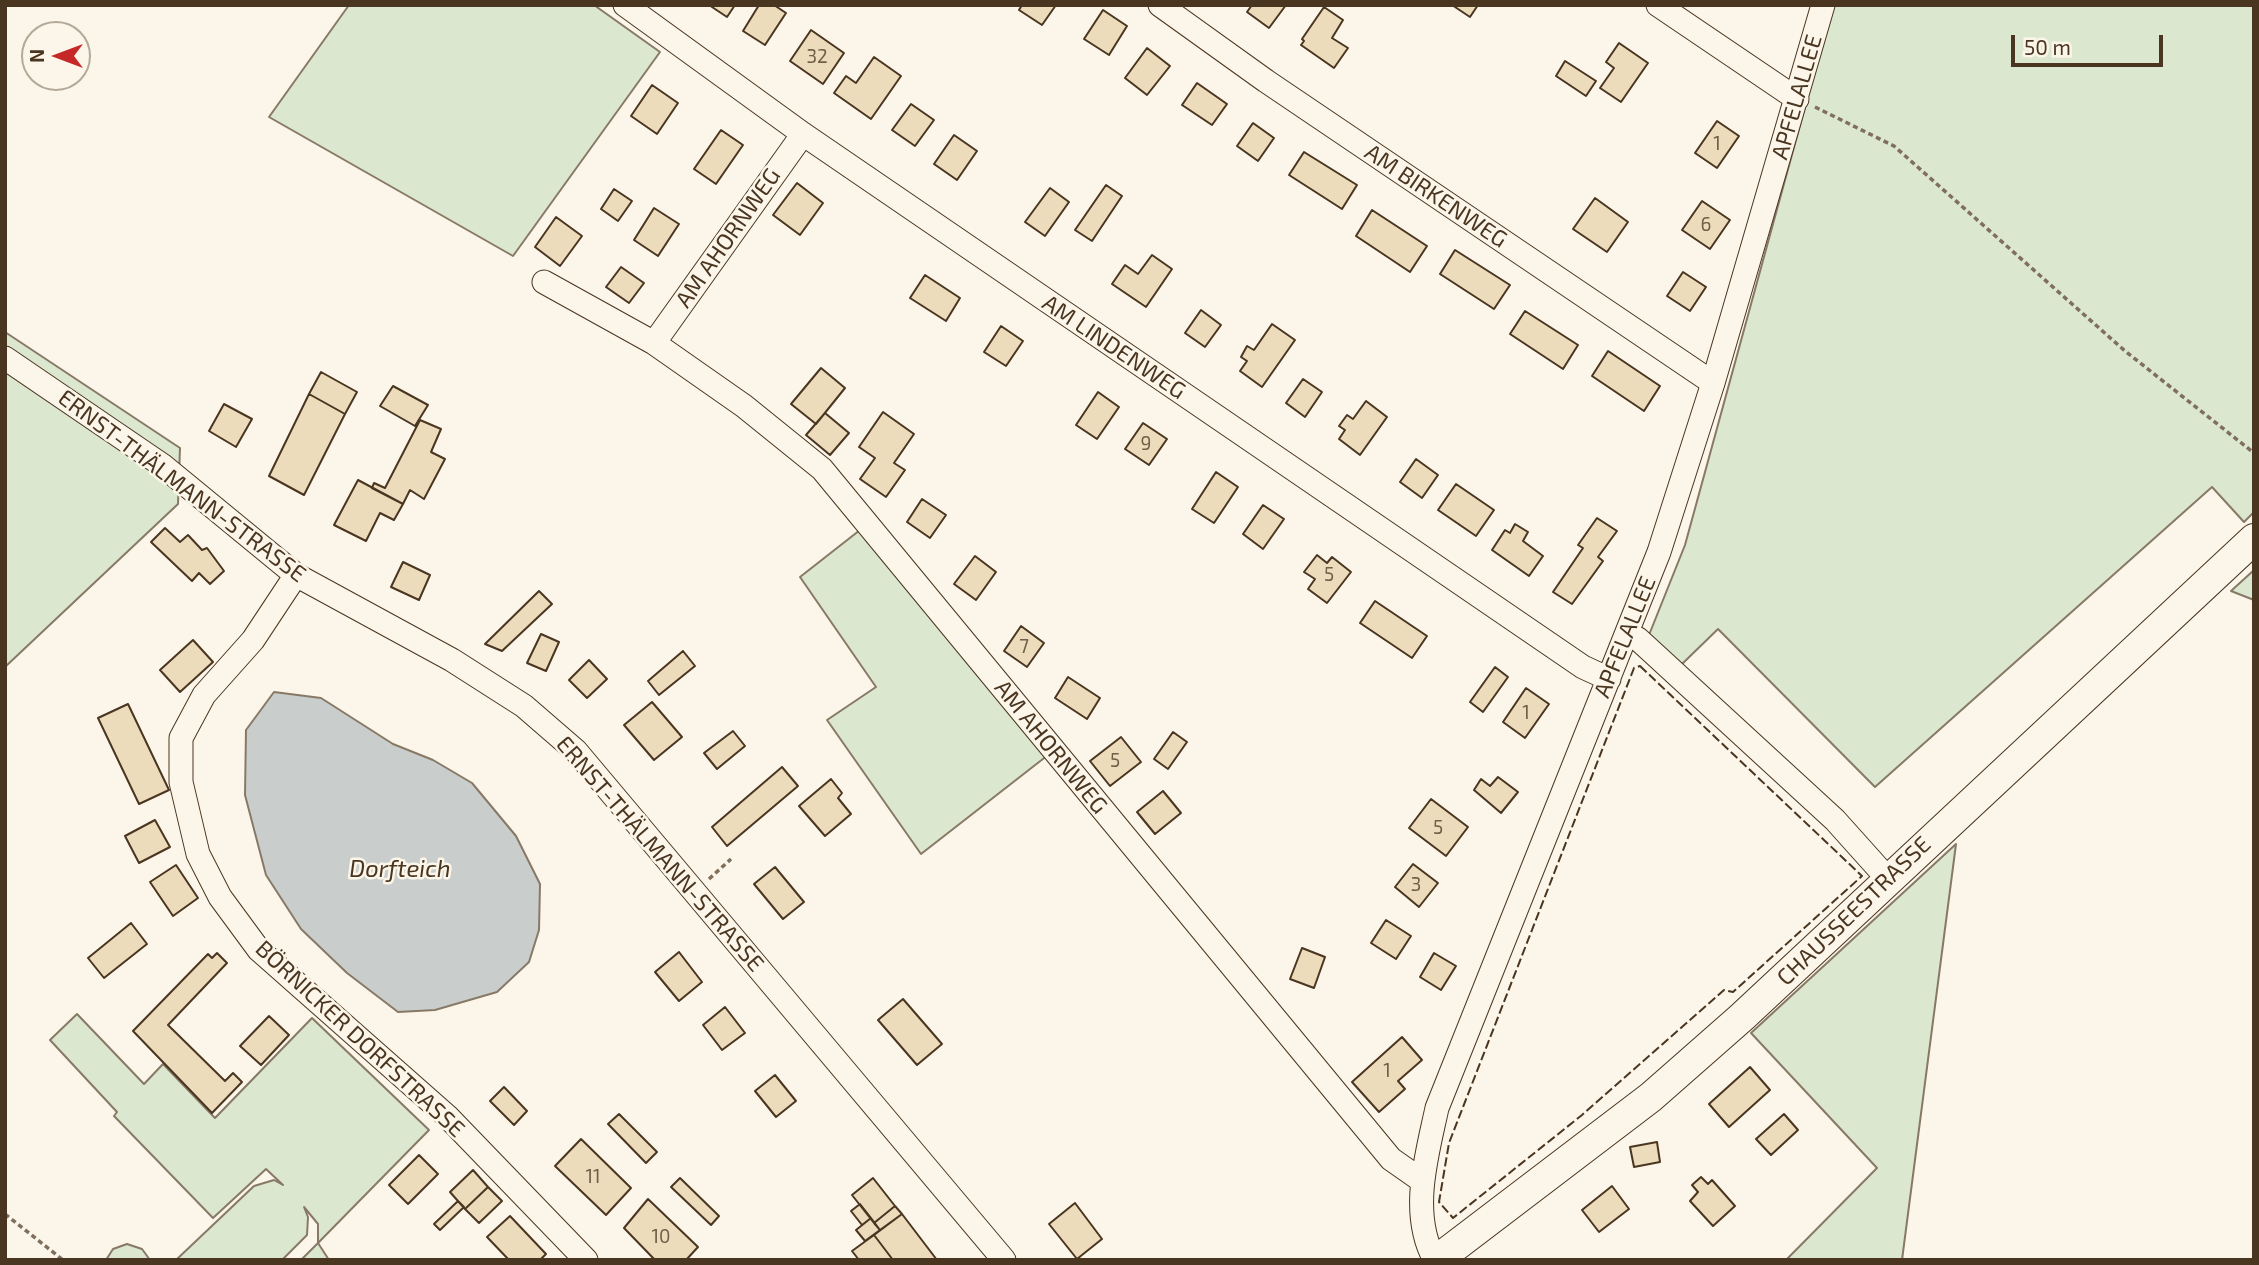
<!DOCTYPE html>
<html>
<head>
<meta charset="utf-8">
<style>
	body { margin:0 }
	#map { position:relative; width:2259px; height:1265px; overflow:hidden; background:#fbf6e9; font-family:"Exo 2",sans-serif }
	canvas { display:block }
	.frame { position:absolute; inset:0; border:7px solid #4a3520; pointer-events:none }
	.north { position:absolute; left:21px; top:21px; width:70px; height:70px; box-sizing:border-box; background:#fbf6e9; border:2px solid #b4a999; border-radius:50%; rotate:270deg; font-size:19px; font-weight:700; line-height:28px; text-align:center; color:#4a3520 }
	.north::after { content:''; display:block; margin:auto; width:24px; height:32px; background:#c62828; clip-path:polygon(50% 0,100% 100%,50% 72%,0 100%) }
	.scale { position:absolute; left:2011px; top:35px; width:152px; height:32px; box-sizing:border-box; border:4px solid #4a3520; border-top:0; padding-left:9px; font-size:21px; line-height:24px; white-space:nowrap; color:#4a3520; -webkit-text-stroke:5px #fbf6e9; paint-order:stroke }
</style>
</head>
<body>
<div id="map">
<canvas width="2259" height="1265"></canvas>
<div class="frame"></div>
<div class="north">N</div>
<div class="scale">50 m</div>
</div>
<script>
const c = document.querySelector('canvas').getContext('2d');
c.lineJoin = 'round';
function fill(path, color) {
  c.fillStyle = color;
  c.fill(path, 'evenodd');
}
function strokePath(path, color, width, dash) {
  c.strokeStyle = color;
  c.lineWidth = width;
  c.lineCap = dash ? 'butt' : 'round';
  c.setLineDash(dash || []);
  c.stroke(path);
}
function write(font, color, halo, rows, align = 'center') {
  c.font = font + ' "Exo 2",sans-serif';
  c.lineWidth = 5;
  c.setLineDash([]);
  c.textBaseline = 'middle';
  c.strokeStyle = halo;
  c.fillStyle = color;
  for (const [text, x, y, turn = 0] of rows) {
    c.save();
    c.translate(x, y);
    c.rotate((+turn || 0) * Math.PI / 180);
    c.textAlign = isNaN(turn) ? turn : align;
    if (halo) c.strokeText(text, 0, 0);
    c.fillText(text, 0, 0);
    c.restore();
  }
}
const green = new Path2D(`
	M349,5H594L660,52L513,256L269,117Z
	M1833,5H2254V512L2244,522L2212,487L1875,787L1718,629L1681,665L1649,635L1685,545Z
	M5,332L180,448L178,504L5,667Z
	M860,530L1048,755L921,854L827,720L876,687L800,577Z
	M2254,570V600L2231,591Z
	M1956,844L1902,1260H1786L1877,1168L1751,1033Z
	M77,1014L144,1084L163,1064L215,1118L312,1018L429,1130L318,1243L329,1260H301L318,1243V1224L304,1207L308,1217L307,1235L282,1260H176L254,1186L274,1180L283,1185L266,1169L213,1218L114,1116L117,1112L50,1040Z
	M127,1244L142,1249L150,1260H106L113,1249Z`);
const water = new Path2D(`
	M274,692L321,698L393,744L433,760L472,783L516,836L540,884L539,930L529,962L497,992L435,1010L398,1012L347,973L301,929L266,875L245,795L246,730Z`);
const building = new Path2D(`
	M709,5H735L727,17Z
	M759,5H774L786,13L765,45L743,31Z
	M1022,5H1056L1042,25L1019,10Z
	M1252,5H1286L1269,28L1247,12Z
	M1452,5H1478L1470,17Z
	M1324,7L1343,20L1332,38L1348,48L1334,68L1301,45L1304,41L1302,39Z
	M1103,10L1127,26L1109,55L1084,39Z
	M811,30L844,53L823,84L790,61Z
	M1619,43L1648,63L1621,102L1600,88L1614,68L1606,62Z
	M1147,48L1170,66L1147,95L1125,78Z
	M874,57L901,76L871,119L834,93L846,76L856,83Z
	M1565,61L1596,81L1586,96L1556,76Z
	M1197,83L1227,104L1212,125L1182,105Z
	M652,85L678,103L657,134L631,116Z
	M911,104L934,120L915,146L892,130Z
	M1717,121L1739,136L1717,168L1695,153Z
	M1253,123L1274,138L1258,161L1237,146Z
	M721,130L743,145L716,184L694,169Z
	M954,135L977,151L957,180L934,164Z
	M1304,152L1357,185L1342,209L1289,175Z
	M797,183L823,203L800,235L773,215Z
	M1106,185L1122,196L1092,241L1075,230Z
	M1050,188L1069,202L1045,236L1025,222Z
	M614,189L632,201L618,221L601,209Z
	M1595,198L1628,222L1607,252L1573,229Z
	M1702,201L1730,220L1710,249L1682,230Z
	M654,208L679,224L658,256L634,240Z
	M1372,210L1427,246L1410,272L1356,236Z
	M556,217L582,236L560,266L535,247Z
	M1455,250L1510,285L1494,309L1440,274Z
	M1152,255L1172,269L1146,307L1112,284L1125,265L1138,274Z
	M621,267L644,283L629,303L606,287Z
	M1683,272L1706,287L1690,311L1667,296Z
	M925,275L960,298L946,321L910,298Z
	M1201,310L1221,325L1205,347L1185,333Z
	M1525,311L1578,345L1563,369L1510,334Z
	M1272,324L1295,340L1262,387L1240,371L1247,361L1241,357L1247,346L1254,350Z
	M1001,326L1023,341L1006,366L984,352Z
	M1608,351L1660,386L1644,411L1592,376Z
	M821,368L845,388L816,424L791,404Z
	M321,372L357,392L345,414L309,394Z
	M1303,379L1322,392L1305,417L1286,403Z
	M393,386L428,405L415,426L380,406Z
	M1098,392L1119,407L1097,439L1076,425Z
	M309,394L345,414L304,495L269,476Z
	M1366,401L1387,417L1360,455L1339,439L1345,430L1339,426L1347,415L1353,419Z
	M224,404L252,419L236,447L209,431Z
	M883,412L914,434L894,463L905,470L886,497L860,479L875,458L859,447Z
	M825,413L849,433L830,455L806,435Z
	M420,420L441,429L431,452L445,459L424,499L410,490L403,504L372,488L374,483L385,488Z
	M1143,423L1167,439L1149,465L1125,449Z
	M1416,459L1438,475L1422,498L1400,482Z
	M1216,472L1238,487L1214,523L1192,509Z
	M358,480L403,504L394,520L380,513L366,541L334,525Z
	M1456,484L1494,510L1476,536L1438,510Z
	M922,499L946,515L930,538L907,522Z
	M1263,505L1284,519L1263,549L1243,534Z
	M1597,518L1617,531L1598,557L1603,561L1572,604L1553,592L1583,548L1578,545Z
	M1515,524L1528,532L1523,541L1543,556L1529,576L1492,550L1505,530L1510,533Z
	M165,528L180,542L188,535L202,550L207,548L224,571L210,584L199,573L192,581L151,542Z
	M1317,555L1327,563L1332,557L1351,572L1327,603L1308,589L1315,579L1304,572Z
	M975,556L996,572L976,600L954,584Z
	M403,562L430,575L419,600L391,587Z
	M539,591L552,604L502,651L485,644Z
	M1375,601L1427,636L1412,658L1360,623Z
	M1021,626L1044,643L1027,667L1004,651Z
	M541,634L559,642L546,671L527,663Z
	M193,640L213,662L180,692L160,670Z
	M683,651L695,666L659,695L648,681Z
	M589,660L607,679L587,698L569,680Z
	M1495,667L1508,677L1483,712L1470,702Z
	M1068,677L1100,698L1087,719L1055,698Z
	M1526,688L1549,704L1525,738L1503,722Z
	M652,702L682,737L654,760L624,725Z
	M128,704L169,790L139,804L98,718Z
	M733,731L745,746L717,769L704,753Z
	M1173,732L1187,742L1168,769L1154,759Z
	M1121,737L1141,762L1110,786L1090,761Z
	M782,767L798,786L727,846L712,827Z
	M1498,777L1518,792L1501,813L1474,790L1481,779L1490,786Z
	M831,779L842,793L838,798L851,814L825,836L799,806Z
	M1163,791L1181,813L1155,834L1137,812Z
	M1431,799L1468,827L1446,856L1409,828Z
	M155,820L170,847L139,863L125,836Z
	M1413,864L1438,883L1419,907L1395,887Z
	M176,865L198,898L173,916L150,882Z
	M775,867L804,902L783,919L754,884Z
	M1386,920L1411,936L1396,959L1371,943Z
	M131,923L147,944L104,978L88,958Z
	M1302,948L1325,957L1314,988L1290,979Z
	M679,952L702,982L679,1001L655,972Z
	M217,953L227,963L168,1025L225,1081L233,1073L242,1082L212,1113L133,1031L208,954L212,958Z
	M1434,953L1456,966L1441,990L1420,977Z
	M903,999L942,1044L917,1065L878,1020Z
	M725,1007L745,1033L722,1050L703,1025Z
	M269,1016L289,1035L261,1065L240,1046Z
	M1402,1037L1422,1060L1398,1081L1405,1089L1379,1112L1352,1082Z
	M1750,1067L1770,1090L1729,1127L1709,1104Z
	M775,1075L796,1101L776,1117L755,1091Z
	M504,1087L527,1111L514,1125L490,1101Z
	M619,1114L657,1152L646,1163L608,1124Z
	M1784,1114L1798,1130L1771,1155L1756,1139Z
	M581,1139L631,1188L606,1215L555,1166Z
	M1657,1142L1660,1162L1634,1167L1630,1147Z
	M419,1155L438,1174L408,1204L389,1185Z
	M473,1170L488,1187L465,1209L450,1192Z
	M1701,1177L1708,1184L1712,1180L1735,1206L1713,1226L1690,1201L1698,1192L1692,1185Z
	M680,1178L719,1216L711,1225L671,1187Z
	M873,1178L895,1206L874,1223L852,1195Z
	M1612,1186L1629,1209L1599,1232L1582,1210Z
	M488,1187L502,1201L479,1223L465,1209Z
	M648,1199L698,1247L686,1260H655L624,1228Z
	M458,1201L464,1207L440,1230L434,1224Z
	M1075,1203L1102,1239L1077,1259L1049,1224Z
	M860,1204L871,1218L862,1225L851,1211Z
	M895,1206L902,1214L880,1230L874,1223Z
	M902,1214L937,1260H893L874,1235Z
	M510,1216L546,1254L540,1260H509L487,1237Z
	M871,1218L880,1230L865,1241L856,1230Z
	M874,1235L893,1260H859L852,1251Z`);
const path = new Path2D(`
	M1815,107L1894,146L2125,351L2254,453
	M709,879L731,859
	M5,1214L63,1260`);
const minor = new Path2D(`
	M625,5L803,134L1583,667L1609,679
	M1160,5L1266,81L1713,383
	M1658,5L1797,99
	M544,282L654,343L744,406L822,469L1391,1159L1421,1180
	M654,343L803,134
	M5,358L162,465L296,575L452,660L524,706L576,751L1004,1260
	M296,575L253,640L204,695L181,738V782L198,854L220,897L259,950L447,1116L586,1260
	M1627,634L1638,639L1835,820L1887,878
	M1435,1260C1409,1214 1427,1155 1437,1108L1659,552L1713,383L1823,5`);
const major = new Path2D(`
	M1437,1260L1651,1097L1742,1017L2254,539`);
const fence = new Path2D(`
	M1640,666L1862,876L1733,992L1724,990L1582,1115L1453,1218L1439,1202L1449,1143L1634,668Z`);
const numberNames = [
	["32",817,57],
	["1",1717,144],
	["6",1706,225],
	["9",1146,444],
	["5",1329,575],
	["7",1024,647],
	["1",1526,713],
	["5",1115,761],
	["5",1438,828],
	["3",1416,885],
	["1",1387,1071],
	["11",593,1177],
	["10",661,1237]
];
const streetNames = [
	["APFELALLEE",1797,97,-74],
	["AM BIRKENWEG",1436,196,34],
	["AM AHORNWEG",728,238,-55],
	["AM LINDENWEG",1114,347,34],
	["ERNST-THÄLMANN-STRASSE",182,486,37],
	["APFELALLEE",1625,637,-68],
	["AM AHORNWEG",1051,747,51],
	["ERNST-THÄLMANN-STRASSE",660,854,49],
	["CHAUSSEESTRASSE",1854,911,-44],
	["BÖRNICKER DORFSTRASSE",360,1039,43]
];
const waterNames = [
	["Dorfteich",400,869]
];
fill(green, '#dce7d0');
strokePath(green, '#887966', 2);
fill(water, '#c9cecd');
strokePath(water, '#887966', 2);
fill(building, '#ecdcbc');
strokePath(building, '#4a3520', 2);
strokePath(minor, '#4a3520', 25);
strokePath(major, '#4a3520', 32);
strokePath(path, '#7f6f5c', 3.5, [5, 3.5]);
strokePath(minor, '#fbf6e9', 23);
strokePath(major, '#fbf6e9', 30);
strokePath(fence, '#4a3520', 2, [9, 3.5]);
write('19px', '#725f47', null, numberNames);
write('23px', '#4a3520', '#fbf6e9', streetNames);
write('italic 24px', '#4a3520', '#fbf6e9', waterNames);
</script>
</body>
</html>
